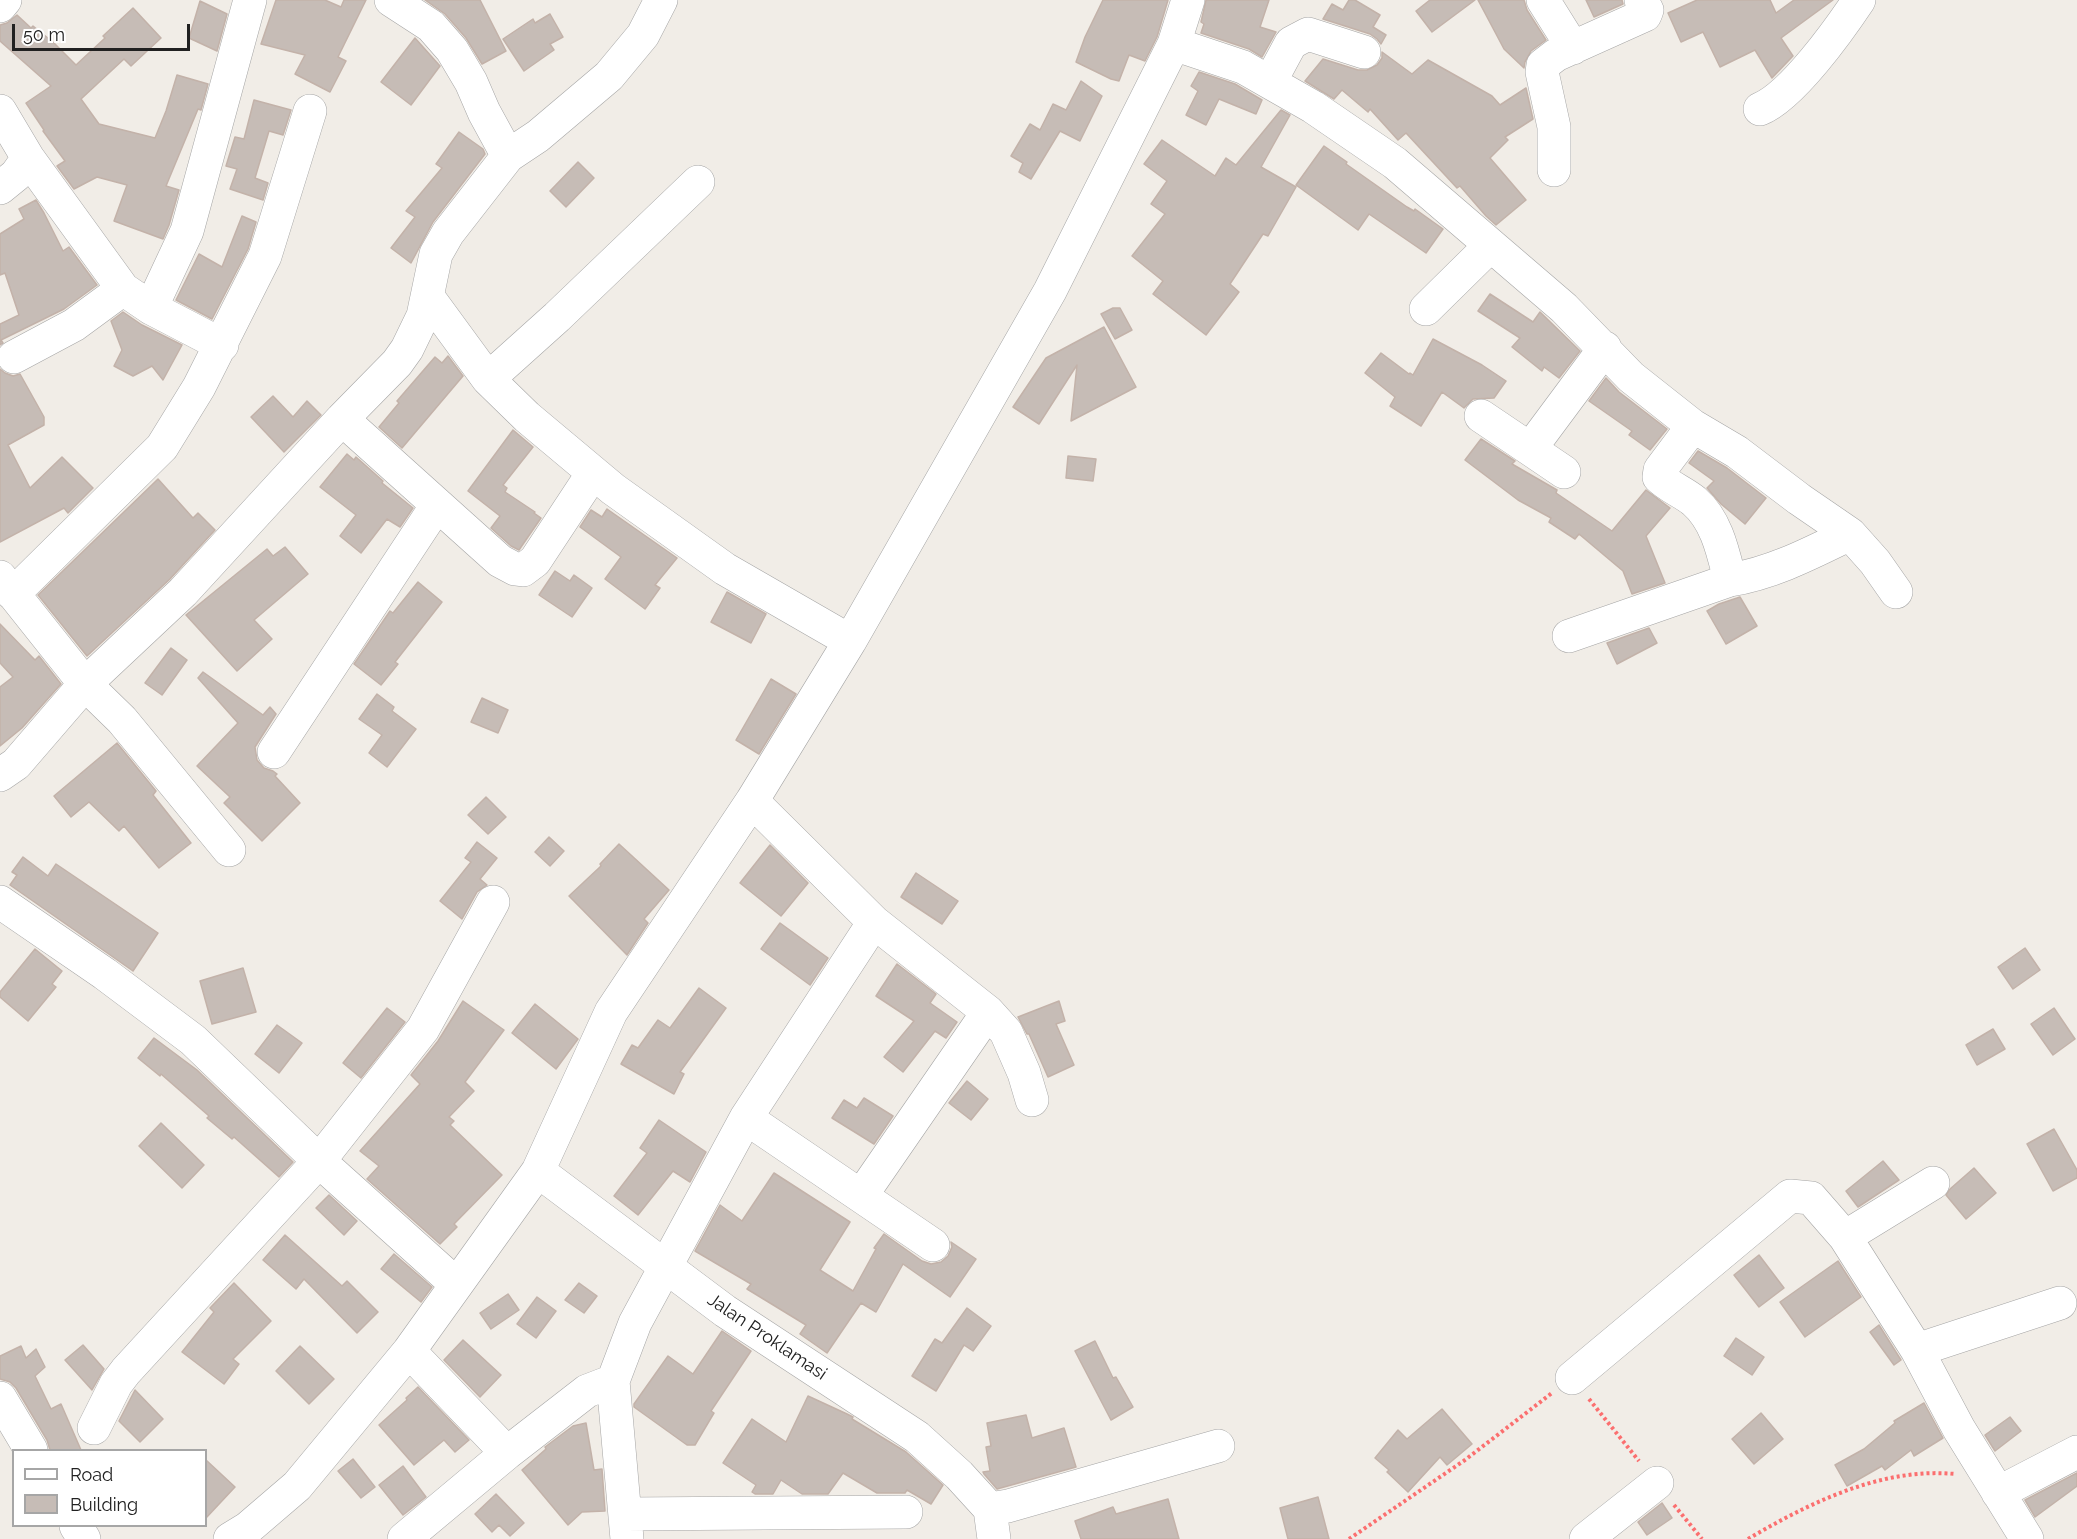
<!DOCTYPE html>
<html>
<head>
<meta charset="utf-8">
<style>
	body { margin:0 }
	#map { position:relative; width:2077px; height:1539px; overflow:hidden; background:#f1ede7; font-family:Raleway,sans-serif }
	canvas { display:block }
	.legend { position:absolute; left:12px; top:1449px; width:195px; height:78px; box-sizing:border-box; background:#fff; border:2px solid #a6a6a6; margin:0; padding:8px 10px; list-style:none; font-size:18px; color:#212121 }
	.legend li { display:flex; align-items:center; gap:12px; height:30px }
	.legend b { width:30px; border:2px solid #a6a6a6 }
	.scale { position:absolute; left:12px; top:24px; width:178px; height:27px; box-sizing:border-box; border:3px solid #212121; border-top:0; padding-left:8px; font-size:18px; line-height:21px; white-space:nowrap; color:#212121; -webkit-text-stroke:4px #fff; paint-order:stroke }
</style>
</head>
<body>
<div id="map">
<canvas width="2077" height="1539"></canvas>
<ul class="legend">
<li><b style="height:8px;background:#fff"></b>Road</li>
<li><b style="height:16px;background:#c6bcb6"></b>Building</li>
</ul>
<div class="scale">50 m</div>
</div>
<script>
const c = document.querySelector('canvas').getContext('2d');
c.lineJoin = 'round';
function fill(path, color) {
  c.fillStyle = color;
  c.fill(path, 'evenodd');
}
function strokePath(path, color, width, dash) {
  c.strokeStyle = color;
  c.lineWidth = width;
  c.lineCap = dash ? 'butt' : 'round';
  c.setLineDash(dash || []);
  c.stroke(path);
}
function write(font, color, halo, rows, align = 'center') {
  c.font = font + ' Raleway,sans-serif';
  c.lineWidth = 4.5;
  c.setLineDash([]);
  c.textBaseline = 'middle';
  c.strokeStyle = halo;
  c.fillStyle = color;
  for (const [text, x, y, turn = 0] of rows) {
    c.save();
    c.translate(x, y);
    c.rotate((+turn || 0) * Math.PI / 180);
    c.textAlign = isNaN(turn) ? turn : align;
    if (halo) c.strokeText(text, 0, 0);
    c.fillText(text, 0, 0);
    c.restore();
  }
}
const building = new Path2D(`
	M276,0H325L341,7L344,0H366L338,57L346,61L330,92L295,74L305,55L261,44Z
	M425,0H480L506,51L482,64L466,38L445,14Z
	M1103,0H1168L1157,37L1145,61L1129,55L1119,81L1111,79L1076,62L1085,37Z
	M1206,0H1269L1260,27L1276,32L1262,57L1249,49L1201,33L1204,24L1201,22Z
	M1349,0H1355L1380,15L1373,27L1386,35L1381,44L1377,39L1370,34L1323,19L1332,4L1343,10Z
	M1430,0H1475L1432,32L1416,11Z
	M1478,0H1524L1527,10L1546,40L1531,51L1525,62L1524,68L1504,49Z
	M1586,0H1622L1623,4L1594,17Z
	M1697,0H1770L1776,13L1794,0H1833L1781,38L1793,56L1772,78L1755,50L1720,67L1703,32L1681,42L1668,13Z
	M200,1L227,14L217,51L189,38Z
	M133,8L161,38L131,66L124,59L81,99L99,124L155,138L166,111L177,75L208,84L201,110L198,109L166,186L179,190L169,225L163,239L114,221L127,185L97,177L74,189L57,166L65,161L43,131L44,130L26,103L51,86L0,41V25L7,23L17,15L31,28L33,26L54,43L76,65L105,38L103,36Z
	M550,14L563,37L550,44L554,50L524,71L503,39L533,19L535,23Z
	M415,38L440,66L411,105L381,82Z
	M1382,52L1412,74L1428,60L1492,96L1500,105L1526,88L1533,119L1505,137L1508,140L1490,158L1526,200L1496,225L1486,216L1460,186L1457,188L1406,133L1398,140L1370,109L1368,112L1342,90L1334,99L1305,81L1323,59L1358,70H1367L1377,65L1382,58Z
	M1199,72L1235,84L1262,100L1256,114L1219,99L1206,125L1186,115L1198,91L1191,86Z
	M1081,81L1102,96L1080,141L1060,131L1031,179L1019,172L1023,163L1011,156L1030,124L1040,130L1053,104L1066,110Z
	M254,100L291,110L283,135L269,131L255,178L268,183L263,200L230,189L237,169L226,166L235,137L244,139Z
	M1281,110L1290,115L1261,167L1296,187L1268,236L1263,234L1230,284L1239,292L1206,335L1153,294L1163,281L1132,256L1165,214L1151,204L1167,181L1144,164L1162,140L1215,176L1226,158L1236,165Z
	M459,132L483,149L485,154L433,222L411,263L391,248L415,217L406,211L442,168L436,164Z
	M1324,146L1347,162L1346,164L1407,207L1414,211L1415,209L1443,229L1426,253L1369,214L1358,230L1296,185Z
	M578,162L594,178L566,207L550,191Z
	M36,200L44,213L63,251L69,247L97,285L64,309L1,340L3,343L0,345V324L19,315L5,273L0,275V234L24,219L19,209Z
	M242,216L256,222L248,249L212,319L176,300L199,254L222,267Z
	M1490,294L1533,322L1540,312L1580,351L1559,378L1544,367L1542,371L1512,347L1520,338L1478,311Z
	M1113,308H1120L1132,330L1115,339L1101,314Z
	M123,312L142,325L182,345L163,380L152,366L133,376L114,366L122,350L111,321Z
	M1104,327L1136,387L1071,421L1077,365L1039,424L1013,407L1046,358Z
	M1433,339L1482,365L1506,381L1494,398L1473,399L1464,408L1442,392L1421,426L1390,406L1395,397L1365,373L1381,353L1409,374L1410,373L1413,375Z
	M448,356L463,376L402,448L379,427L399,403L397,401L435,357L442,363Z
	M0,369L5,373L13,376L20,374L44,417V425L8,445L30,488L62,457L93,488L68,513L64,508L0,542Z
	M1606,378L1619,392L1667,429L1650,450L1629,435L1632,431L1589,401Z
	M273,396L293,417L307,401L321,415L284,452L251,417Z
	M513,430L533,447L503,485L507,488L505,492L535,512L534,513L541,518L519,550L511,546L491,528L500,516L468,491Z
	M1481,439L1515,461L1512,464L1557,490L1556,493L1612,531L1646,490L1670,508L1646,536L1665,583L1632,594L1623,571L1579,534L1575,539L1549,522L1551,518L1518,500L1465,460Z
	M1698,451L1727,468L1766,498L1745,524L1721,504L1707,488L1714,481L1689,463Z
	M347,454L354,460L356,457L383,481L382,483L413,508L400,527L387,519L361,553L340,536L356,515L320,487Z
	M1068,456L1096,459L1093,481L1066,478Z
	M158,479L193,518L198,513L215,530L170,579L87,656L38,595Z
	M607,509L677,558L655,585L660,588L645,609L605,579L621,557L580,527L591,510L602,517Z
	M285,547L308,574L254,620L272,639L237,671L186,615L267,549L273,556Z
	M555,571L570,581L574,575L592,588L572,617L539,595Z
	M418,582L442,602L395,662L398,664L381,685L354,664L390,611L393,613Z
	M727,592L766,614L751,643L711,622Z
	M1740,597L1757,626L1726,644L1707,611L1719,604Z
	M0,624L35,660L39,656L61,684L22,728L0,746V687L13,677L0,663Z
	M1649,628L1657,643L1617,664L1607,643Z
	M171,648L187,660L162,695L145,683Z
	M203,672L263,715L270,707L276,714L255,747L257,760L264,768L273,771L277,774L275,776L300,803L262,841L224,803L230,797L197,766L238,723L198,678Z
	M771,679L796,694L759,754L736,740Z
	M377,694L394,707L392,711L416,729L387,767L369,753L382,735L359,719Z
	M482,698L508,710L498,733L471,722Z
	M117,743L156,791L153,795L191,843L159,868L124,826L119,831L89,802L71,817L54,796Z
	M486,797L506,817L488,834L468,815Z
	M549,837L564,851L550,866L535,852Z
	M477,842L497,858L480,879L487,885L477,892L462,919L440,901L471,862L465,858Z
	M619,844L669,890L644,919L648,923L627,955L569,896L601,866L600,864Z
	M770,845L808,883L781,916L740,883Z
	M23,857L48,876L56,864L158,933L133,971L10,885L17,875L12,872Z
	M916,873L958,901L942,924L901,897Z
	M780,923L828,958L810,985L761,949Z
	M2025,948L2040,970L2013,989L1998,967Z
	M35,949L62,971L52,984L56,987L28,1021L0,997V992Z
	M897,964L936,994L930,1003L957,1022L946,1038L935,1031L903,1072L884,1057L914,1021L876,996Z
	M243,968L256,1012L212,1024L200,981Z
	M699,988L726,1008L680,1072L684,1074L674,1094L621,1064L632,1045L638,1048L658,1020L670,1028Z
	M463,1001L504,1030L465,1082L474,1091L449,1117L454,1121L450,1125L502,1175L454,1224L457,1227L440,1244L367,1179L379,1166L360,1151L420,1084L411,1075L438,1041Z
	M1059,1001L1065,1021L1056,1024L1074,1065L1048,1077L1029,1034H1027L1018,1017Z
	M535,1004L578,1039L556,1069L512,1033Z
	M387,1008L405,1022L361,1078L343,1063Z
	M2054,1008L2075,1039L2053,1055L2031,1024Z
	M277,1025L302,1043L279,1073L255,1054Z
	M1993,1029L2005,1049L1977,1065L1966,1045Z
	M154,1038L197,1070L293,1162L279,1177L234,1137L232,1139L207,1118L209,1116L161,1074L160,1076L138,1058Z
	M967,1081L988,1099L971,1120L949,1103Z
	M864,1098L893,1116L874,1144L832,1118L844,1100L857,1108Z
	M659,1120L706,1152L690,1182L673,1171L638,1215L614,1196L647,1153L640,1148Z
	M161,1123L204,1165L182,1188L139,1146Z
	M2054,1129L2077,1170V1178L2053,1191L2027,1144Z
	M1883,1161L1899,1180L1858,1207L1846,1191Z
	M1974,1168L1996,1193L1966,1219L1946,1195L1950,1189Z
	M774,1173L850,1222L820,1270L853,1291L876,1249L874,1248L884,1234L922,1261L931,1264L941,1262L948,1256L952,1247L951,1242L976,1259L950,1297L903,1264L876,1312L861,1303L827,1353L800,1334L806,1325L747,1289L751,1284L695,1251L720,1205L742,1221Z
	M329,1195L357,1221L344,1235L316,1208Z
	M285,1235L342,1286L347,1281L378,1312L357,1333L304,1279L296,1289L263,1260Z
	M394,1254L432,1287L421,1302L381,1269Z
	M1759,1255L1784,1288L1759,1307L1734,1275Z
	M1838,1261L1861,1297L1805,1337L1780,1302Z
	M234,1283L271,1321L233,1359L239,1364L224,1384L182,1352L214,1312L210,1308Z
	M579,1283L597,1296L584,1313L565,1300Z
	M508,1294L519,1310L491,1329L480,1313Z
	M537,1297L556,1311L536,1338L517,1324Z
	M967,1308L991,1326L973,1351L964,1345L936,1391L912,1376L935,1339L942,1343Z
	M1879,1325L1901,1360L1894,1365L1870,1332Z
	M722,1331L751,1351L711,1411L714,1413L695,1445H687L634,1407V1404L668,1356L693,1374Z
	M1736,1338L1764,1357L1752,1375L1724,1356Z
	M463,1340L501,1375L480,1397L444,1360Z
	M1095,1341L1113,1378L1116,1377L1133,1407L1111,1420L1075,1351Z
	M83,1345L104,1369L92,1390L65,1360Z
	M21,1346L26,1358L36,1349L45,1367L35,1376L51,1409L61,1404L81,1450H50L47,1440L16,1388L10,1382L0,1379V1356Z
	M300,1346L334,1379L309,1404L276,1371Z
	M418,1387L469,1440L455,1452L444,1440L414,1465L379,1425L407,1400L406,1398Z
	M135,1390L163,1419L140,1442L119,1421Z
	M808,1396L847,1414L853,1417L852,1419L906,1452L943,1485L931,1504L907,1490L905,1493H877L843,1473L828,1494H802L781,1480L773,1494H755L752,1492L756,1485L723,1463L752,1419L786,1442Z
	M1924,1403L1943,1438L1914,1456L1911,1450L1885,1470L1882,1466L1847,1486L1835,1465L1864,1449L1895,1423L1894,1421Z
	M1442,1409L1472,1444L1447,1465L1440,1457L1408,1492L1387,1472L1389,1470L1375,1458L1398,1430L1407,1439Z
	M1761,1413L1783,1439L1754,1464L1732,1439Z
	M1026,1415L1032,1438L1064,1428L1076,1467L997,1489L984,1474L983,1472L990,1471L986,1447L991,1446L987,1423Z
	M2010,1417L2021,1431L1995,1451L1985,1435Z
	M586,1423L594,1470L602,1469L605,1511L582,1512L568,1525L522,1470L546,1449L545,1447L573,1426Z
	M353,1459L375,1487L361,1498L338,1471Z
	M206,1460L235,1487L206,1518Z
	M403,1466L426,1497L403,1515L379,1485Z
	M2077,1473V1486L2035,1517L2025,1500Z
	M496,1494L524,1523L510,1536L499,1525L492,1532L475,1514Z
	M1318,1497L1329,1539H1288L1280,1508Z
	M1168,1499L1179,1539H1081L1075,1521L1113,1507L1116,1514Z
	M1662,1503L1672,1518L1647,1535L1638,1522Z`);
const path = new Path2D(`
	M1589,1399L1639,1461
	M1674,1505L1702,1539
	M1349,1539L1465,1460L1552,1393
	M1748,1539C1809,1503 1882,1467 1955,1474`);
const minor = new Path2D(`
	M391,0L431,26L452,50L471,82L484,112L508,156
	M1543,0L1573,48
	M0,6L5,0
	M1174,44L1243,67L1313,107L1395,163L1564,308L1631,377L1693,426L1737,452L1799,499L1850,534L1875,562L1896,592
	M1270,82L1291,43L1308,34L1364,52
	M1760,109C1792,96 1839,30 1859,0
	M0,111L28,158L123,289L151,308L222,345
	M1554,170V127L1542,72L1543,65L1556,55L1645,15L1647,10L1641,0
	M0,188L16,175L28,158
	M428,297L488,379L527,417L613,489L725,569L850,641
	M151,308L187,231L250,0
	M1426,309L1490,246
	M14,357L74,325L123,289
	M488,379L557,317L698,182
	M1481,416L1530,449
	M342,419L500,561L515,569L523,570L535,561L593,473
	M1693,426L1660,470L1659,477C1669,487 1683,492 1694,501C1717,521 1723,552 1730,580
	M1564,472L1530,449L1605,348
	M0,577L85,684L122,720L229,850
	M13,594L162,447L199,387L265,256L310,111
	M1569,636L1730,580C1773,573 1811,553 1850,534
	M274,752L437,505
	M0,775L16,764L85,684L183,592L342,419L397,363L407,349L423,316L436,254L448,233L508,156L538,136L609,76L643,35L661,0
	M0,902L105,974L193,1040L319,1161L456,1284
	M874,922L988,1012L1006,1032L1024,1073L1032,1100
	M746,1118L933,1245
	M538,1171L725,1311L917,1437L959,1475L990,1509
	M861,1196L988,1012
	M1845,1237L1933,1183
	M1917,1350L2060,1303
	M409,1351L507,1453
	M1572,1378L1790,1196L1811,1198L1845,1237L1917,1350L1959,1429L2027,1539
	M0,1398L31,1450
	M94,1428L116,1384L126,1371L319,1161L423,1029L493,902
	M1998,1493L2077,1452
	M990,1509L1008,1506L1218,1446
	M990,1509L994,1539
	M626,1514L906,1512
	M76,1526L84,1539
	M230,1539L248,1528L297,1486L409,1351L538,1171L611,1012L752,801L850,641L1050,291L1174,44L1188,0
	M404,1539L507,1453L587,1391L613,1381
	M627,1539L613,1381L635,1323L746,1118L874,922L752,801
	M1586,1539L1657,1483`);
const streetNames = [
	["Jalan Proklamasi",767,1337,34]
];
fill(building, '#c6bcb6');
strokePath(building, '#c3b2a9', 1.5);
strokePath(minor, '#a5a5a5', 34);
strokePath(path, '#fb6f6f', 4, [3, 3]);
strokePath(minor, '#fff', 33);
write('18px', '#212121', '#fff', streetNames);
</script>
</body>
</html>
